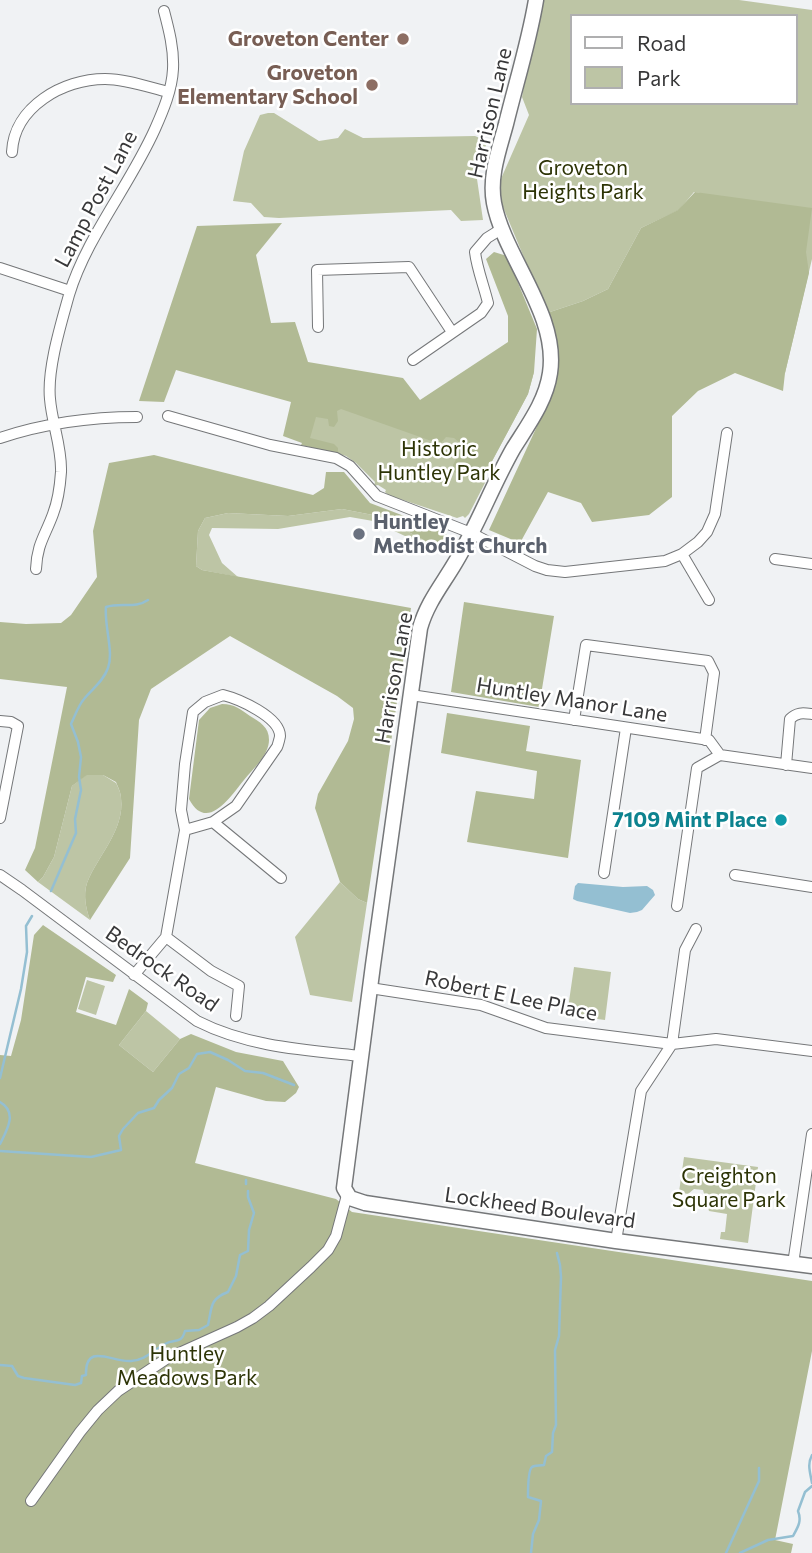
<!DOCTYPE html>
<html>
<head>
<meta charset="utf-8">
<style>
	body { margin:0 }
	#map { position:relative; width:812px; height:1553px; overflow:hidden; background:#f0f2f4; font-family:Commissioner,sans-serif }
	canvas { display:block }
	.legend { position:absolute; left:570px; top:14px; width:228px; height:91px; box-sizing:border-box; background:#fff; border:2px solid #afafb0; margin:0; padding:9px 12px; list-style:none; font-size:21px; color:#383839 }
	.legend li { display:flex; align-items:center; gap:14px; height:35px }
	.legend b { width:35px; border:2px solid #afafb0 }
</style>
</head>
<body>
<div id="map">
<canvas width="812" height="1553"></canvas>
<ul class="legend">
<li><b style="height:9px;background:#fff"></b>Road</li>
<li><b style="height:19px;background:#bdc5a5"></b>Park</li>
</ul>
</div>
<script>
const c = document.querySelector('canvas').getContext('2d');
c.lineJoin = 'round';
function fill(path, color) {
  c.fillStyle = color;
  c.fill(path, 'evenodd');
}
function strokePath(path, color, width, dash) {
  c.strokeStyle = color;
  c.lineWidth = width;
  c.lineCap = dash ? 'butt' : 'round';
  c.setLineDash(dash || []);
  c.stroke(path);
}
function write(font, color, halo, rows, align = 'center') {
  c.font = font + ' Commissioner,sans-serif';
  c.lineWidth = 5;
  c.setLineDash([]);
  c.textBaseline = 'middle';
  c.strokeStyle = halo;
  c.fillStyle = color;
  for (const [text, x, y, turn = 0] of rows) {
    c.save();
    c.translate(x, y);
    c.rotate((+turn || 0) * Math.PI / 180);
    c.textAlign = isNaN(turn) ? turn : align;
    if (halo) c.strokeText(text, 0, 0);
    c.fillText(text, 0, 0);
    c.restore();
  }
}
const green = new Path2D(`
	M540,0H739L812,10V259L785,373L700,193L694,192L679,210L641,228L608,289L583,301L547,313L498,195L500,181L529,115L522,97ZM572,16H796V103H572Z
	M268,113H274L319,141L338,138L345,129L363,138L475,136L487,141L477,179L483,220L461,221L451,210L279,218L264,217L251,203L233,201L244,151L260,115Z
	M534,372L528,394L483,478L487,479L469,514L465,518L463,516L457,518L388,495L385,492L386,490L378,485L374,486L375,482L356,463L346,456L303,443L317,388L444,416Z
	M342,509L378,516L439,548L422,544L373,521L350,517L278,529L212,528L209,535L222,563L238,577L202,570L196,566L198,531L205,518L228,513L288,516Z
	M86,775H103L116,783C118,787 121,793 121,798C125,830 98,855 87,883C83,895 86,909 90,920L38,882L43,877L54,857L72,786Z
	M340,882L358,899L367,903L352,1002L310,995L295,937Z
	M574,967L611,972L605,1020L567,1015Z
	M87,980L105,986L96,1015L78,1009Z
	M146,1011L180,1039L153,1072L119,1045Z
	M684,1157L758,1167L748,1243L720,1239L721,1232H725L727,1214L709,1211L703,1190L694,1189L688,1194L679,1192Z`);
const forest = new Path2D(`
	M695,192L812,208L806,252L809,273L785,373L783,391L735,373L698,391L672,416V497L649,515L592,522L581,503L548,492L520,543L489,530L551,396L558,370V353L547,313L583,301L608,289L641,228L678,210Z
	M282,223L256,255L271,323L295,322L308,362L403,378L420,400L508,342V316L486,259L494,252L507,256L537,329L534,372L528,394L483,478L462,476L454,472L453,465L461,450L460,443L454,438L446,437L440,444L341,409L337,411L338,421L334,427L329,426L328,419L316,417L310,438L334,444L338,448V454L301,445L302,443L283,436L291,402L176,370L164,402L139,401L197,226Z
	M154,455L313,495L324,488L326,472H344L370,503L441,530L448,536L447,542L439,548L378,516L342,509L288,516L228,513L205,518L198,531L196,566L202,570L411,608L367,903L358,899L340,882L315,808L318,794L348,741L354,719L353,708L337,696L230,636L151,689L139,720L130,858L90,920C86,909 83,895 87,883C98,855 125,830 121,798C121,793 118,787 116,782L103,775H87L72,786L54,857L43,877L38,882L25,870L35,848L67,687L0,679V622L26,624L61,623L71,615L97,577L93,531L109,463Z
	M464,602L554,616L539,707L451,692Z
	M222,704C235,704 240,709 250,716C260,722 269,727 269,740C269,755 253,769 244,780C230,797 207,833 189,799L199,720L210,708Z
	M447,713L530,726L526,751L581,760L568,858L467,842L476,791L534,799L537,771L441,753Z
	M43,925L116,975L113,982L86,977L76,1012L116,1025L129,989L148,1003L146,1011L119,1045L153,1072L180,1039L191,1034L236,1052L283,1061L299,1087L296,1093L285,1102L266,1101L216,1087L195,1163L336,1199L352,1212L812,1281V1351L775,1540L793,1544L791,1553H0V1055L11,1056L21,1020L34,935Z`);
const water = new Path2D(`
	M578,883L623,887L647,886L653,890L655,895L642,910L637,912L630,913L577,901L573,899L575,886Z`);
const stream = new Path2D(`
	M51,891L76,833L75,819L81,790L79,777L81,757L78,742L71,724C75,716 78,706 84,699C92,689 103,682 108,668C114,652 104,625 106,607C121,602 135,609 148,600
	M0,1078L21,989L27,952L26,926L32,916
	M0,1102C18,1112 7,1130 0,1144
	M0,1151L91,1157L121,1150L119,1136L123,1129L138,1113L154,1108L159,1100L172,1088L179,1074L189,1068L197,1054L210,1052L228,1060L245,1071L263,1073L294,1085
	M246,1184V1180
	M0,1365L12,1366L18,1376L24,1378L75,1385L81,1383L82,1376L86,1375C85,1341 113,1363 131,1361C146,1360 153,1350 165,1344C175,1338 181,1345 185,1331L199,1330L208,1325C212,1308 209,1299 228,1292L236,1276L240,1255L248,1251L249,1230L254,1213L248,1197V1191
	M812,1455C807,1464 810,1472 812,1483
	M531,1553L533,1534L539,1520L541,1501L528,1497C528,1491 528,1470 532,1467C535,1465 540,1466 544,1465L546,1456L552,1452L553,1433L556,1425L555,1350L559,1336L561,1277L560,1265L557,1253
	M726,1553L759,1481V1468
	M740,1553L768,1540L793,1536C798,1527 802,1521 798,1511L805,1492L812,1486`);
const street = new Path2D(`
	M12,152C14,107 63,79 105,79C126,79 148,87 168,92
	M0,268L70,291
	M318,327L317,270L409,267L452,332
	M413,360L481,313L488,303C484,286 477,269 475,252L487,238L503,228
	M168,416L270,445L336,458L350,466L377,496L471,533L535,566L547,570L565,572L665,561L682,554L698,542L707,532L715,514L727,433
	M0,438C45,423 90,417 137,417
	M682,554L709,600
	M775,559L812,564
	M36,569C37,544 45,536 53,514C58,501 60,487 61,472C62,447 52,424 50,399C47,369 61,324 69,295C86,238 130,185 155,129C163,111 172,90 173,69C174,49 169,30 164,11
	M411,695L709,740L720,755
	M574,720L586,645L708,661L714,673L705,740
	M0,721L11,722L18,726L0,818
	M720,755L812,768
	M786,765L790,719C797,712 803,713 812,714
	M213,822L281,878
	M604,873L626,728
	M0,875L22,890L197,1021C248,1047 305,1050 361,1056
	M735,875L812,887
	M677,906L697,768L720,755
	M166,937L211,971L239,986L236,1016
	M134,975L166,937L185,830L181,810L185,764L193,712L205,702L223,695C239,699 280,717 280,736C280,737 278,745 277,747L236,806L213,822L185,830
	M370,988L481,1005L546,1028L672,1044L716,1039L812,1051
	M616,1241L641,1091L672,1044L685,950L696,929
	M793,1264L812,1134
	M31,1501L80,1432L98,1410L118,1391L166,1359L237,1327L253,1318L269,1306L311,1267L328,1250L336,1236L347,1195`);
const secondary = new Path2D(`
	M536,0C529,42 516,83 506,124C499,150 489,176 494,203C504,257 559,314 550,373C546,401 528,425 513,449C492,486 477,527 455,563C442,585 427,603 420,628L373,965L344,1188L350,1198L365,1203L616,1241L812,1266`);
const markers = [
	[403,39,7,"#8d6e63"],
	[372,85,7,"#8d6e63"],
	[359,534,7,"#6b7280"],
	[781,820,7,"#0f9aa8"]
];
const educationNames = [
	["Groveton Center",389,39],
	["Groveton",358,73],
	["Elementary School",358,97]
];
const streetNames = [
	["Harrison Lane",490,113,-77],
	["Lamp Post Lane",96,199,-62],
	["Harrison Lane",394,678,-80],
	["Huntley Manor Lane",572,700,9],
	["Bedrock Road",162,969,35],
	["Robert E Lee Place",511,996,12],
	["Lockheed Boulevard",540,1208,8]
];
const parkNames = [
	["Groveton",583,168],
	["Heights Park",583,192],
	["Historic",439,449],
	["Huntley Park",439,473],
	["Creighton",729,1176],
	["Square Park",729,1200],
	["Huntley",187,1354],
	["Meadows Park",187,1378]
];
const worshipNames = [
	["Huntley",373,522],
	["Methodist Church",373,546]
];
const cultureNames = [
	["7109 Mint Place",767,820]
];
fill(green, '#bdc5a5');
fill(forest, '#b1ba94');
fill(water, '#94bfd2');
strokePath(stream, '#94bfd2', 2.5);
strokePath(street, '#757779', 12);
strokePath(secondary, '#757779', 17);
strokePath(street, '#fff', 10);
strokePath(secondary, '#fff', 14);
for (const [x, y, r, color] of markers) {
  const dot = new Path2D();
  dot.arc(x, y, r, 0, 2 * Math.PI);
  c.fillStyle = color;
  c.fill(dot);
  strokePath(dot, '#fff', 2.5);
}
write('bold 21px', '#785e54', '#fff', educationNames, 'right');
write('21px', '#383839', '#fff', streetNames);
write('21px', '#2d3406', '#fff', parkNames);
write('bold 21px', '#5b616d', '#fff', worshipNames, 'left');
write('bold 21px', '#0d838f', '#fff', cultureNames, 'right');
</script>
</body>
</html>
